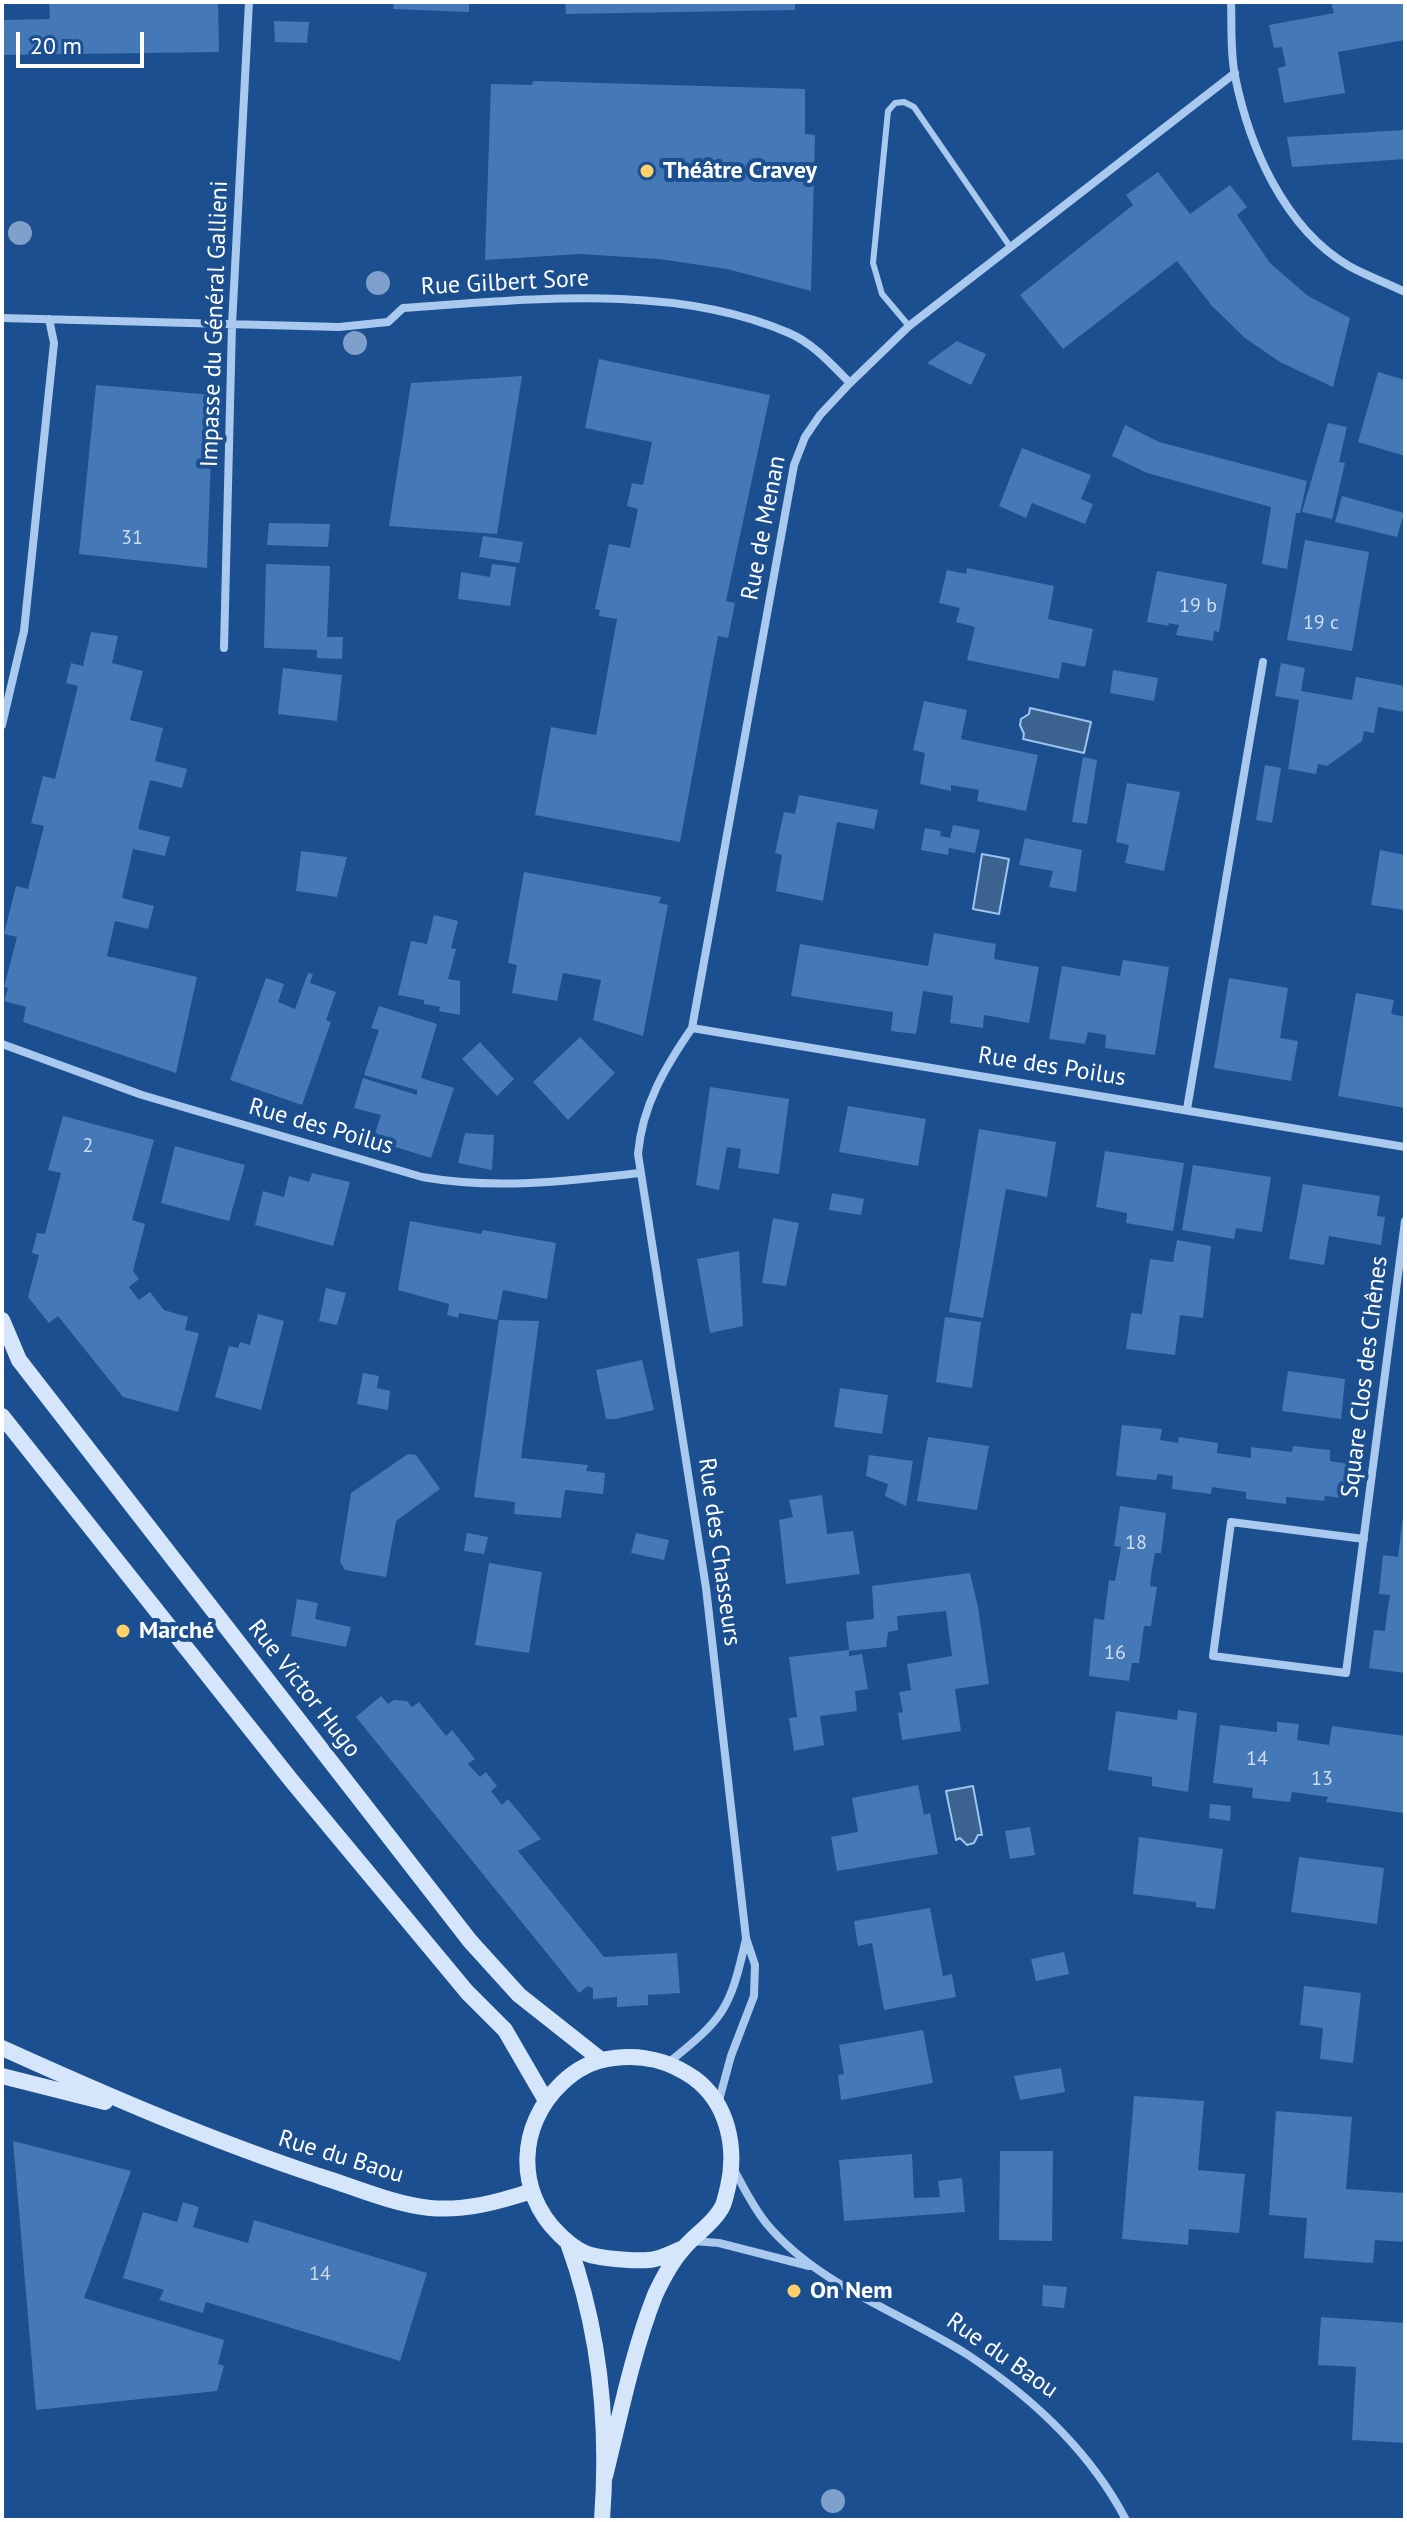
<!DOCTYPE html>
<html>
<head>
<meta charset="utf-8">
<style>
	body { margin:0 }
	#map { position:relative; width:1407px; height:2522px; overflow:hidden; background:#1b4f8f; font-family:"PT Sans",sans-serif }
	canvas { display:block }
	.frame { position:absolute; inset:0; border:4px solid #fff; pointer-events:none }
	.scale { position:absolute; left:16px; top:32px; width:128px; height:36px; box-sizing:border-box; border:4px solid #fff; border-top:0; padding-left:10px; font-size:24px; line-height:28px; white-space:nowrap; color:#fff; -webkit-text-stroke:6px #1b4f8f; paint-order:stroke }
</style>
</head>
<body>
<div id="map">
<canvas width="1407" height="2522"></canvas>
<div class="frame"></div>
<div class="scale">20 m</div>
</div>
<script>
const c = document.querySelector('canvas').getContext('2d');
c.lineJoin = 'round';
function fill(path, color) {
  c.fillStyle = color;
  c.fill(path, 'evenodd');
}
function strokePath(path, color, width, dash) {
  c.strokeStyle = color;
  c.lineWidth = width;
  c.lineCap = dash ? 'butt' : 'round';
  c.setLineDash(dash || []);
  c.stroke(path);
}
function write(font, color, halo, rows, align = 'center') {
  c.font = font + ' "PT Sans",sans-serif';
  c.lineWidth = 8;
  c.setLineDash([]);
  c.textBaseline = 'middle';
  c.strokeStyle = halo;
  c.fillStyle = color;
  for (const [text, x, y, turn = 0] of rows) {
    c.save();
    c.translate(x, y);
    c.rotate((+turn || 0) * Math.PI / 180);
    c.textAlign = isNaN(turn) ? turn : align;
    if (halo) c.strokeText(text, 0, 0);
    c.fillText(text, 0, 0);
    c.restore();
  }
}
const water = new Path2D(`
	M1030,708L1091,722L1084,753L1023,739L1024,734L1020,725L1021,719L1029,714Z
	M982,854L1009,859L999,914L973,909Z
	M973,1786L982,1835H978L974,1843L967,1845L960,1838L956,1840L946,1791Z`);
const building = new Path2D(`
	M49,2H218L219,52L2,55V20L50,19Z
	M394,2H469V12L393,9Z
	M565,2H795V10L566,14Z
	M1331,2H1405V40L1338,52L1345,93L1284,103L1278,68L1286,66L1282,47L1274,48L1269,25L1334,13Z
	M274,21L309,22L307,43L275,42Z
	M533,81L805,89V134L815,135L811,291L727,269L659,259L580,254L485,260L491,84L532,85Z
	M1405,130V159L1292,167L1287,137Z
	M1158,172L1190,214L1230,185L1247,207L1237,215L1270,263L1308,296L1350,318L1333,387L1280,362L1245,338L1212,306L1177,261L1063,349L1020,295L1133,205L1126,195Z
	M957,341L986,354L971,385L927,363Z
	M599,359L770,395L726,601L735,603L728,638L718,636L680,842L535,815L551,727L596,735L617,619L599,616L600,610L595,609L609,544L630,548L638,509L627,506L632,483L643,485L652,442L585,428Z
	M1378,372L1405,380V456L1358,442Z
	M522,376L497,534L389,526L411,383Z
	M96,385L213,395L207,568L79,554Z
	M1328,423L1347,427L1339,462L1345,463L1332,519L1302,512Z
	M1125,425L1159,442L1307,481L1300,513H1296L1287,569L1262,564L1271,507L1147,473L1112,456Z
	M1022,448L1091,475L1081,499L1093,504L1085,524L1032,503L1026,518L999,506Z
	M1342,496L1404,513L1397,537L1335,522Z
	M269,523L330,524L328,547L267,545Z
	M483,536L523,542L519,563L479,557Z
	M1305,540L1369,552L1352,651L1287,640Z
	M266,564L330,566L327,637H343L342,659L317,658V650L264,648Z
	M492,564L516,567L510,606L458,599L461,572L490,577Z
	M967,568L1054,586L1048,619L1093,629L1085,667L1062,662L1059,679L967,660L975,627L956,622L960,608L939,603L947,570L966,574Z
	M1157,571L1227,584L1219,632L1214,631L1213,641L1176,635L1179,625L1168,623L1169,626L1147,622Z
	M91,632L118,636L112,663L143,671L130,720L163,728L155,761L187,769L182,788L150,780L138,829L170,837L165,856L133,849L122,898L154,906L148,929L115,921L107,956L197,977L176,1073L23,1022L26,1007L4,1001L8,988L4,987L17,937L4,934L16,886L28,889L44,826L31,823L43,776L55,779L78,686L66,683L71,663L83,666Z
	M1281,663L1305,668L1301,691L1352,700L1356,677L1405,686L1404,712L1378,707L1374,733L1364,731L1362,741L1327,766L1318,764L1316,774L1288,769L1299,700L1275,696Z
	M283,668L342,675L337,721L278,714Z
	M1113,670L1158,678L1154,701L1110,693Z
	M924,701L967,710L961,739L1038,755L1026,811L977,801L979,790L951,785V791L920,784L925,753L913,750Z
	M1083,757L1097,760L1087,824L1072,822Z
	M1265,765L1281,768L1272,823L1256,820Z
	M1127,783L1180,792L1164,871L1125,863L1129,845L1116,842Z
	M799,795L878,810L874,829L837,822L823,901L776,891L782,855L775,853L784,812L795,814Z
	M953,825L980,830L975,853L949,848L948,855L921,850L925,828L941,831L940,836L950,838Z
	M1025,838L1082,850L1076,892L1049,887L1053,871L1019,865Z
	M1380,850L1405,855V910L1371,905Z
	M301,851L347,857L337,897L296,891Z
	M524,872L661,897L659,903L668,905L643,1036L593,1020L601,980L563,973L557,1001L512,993L517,965L508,963Z
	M434,915L458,921L451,948L456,949L448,979L460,981V1015L439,1011L440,1007L424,1004V1000L398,995L411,941L427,944Z
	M934,933L996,944L994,959L1039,967L1029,1023L984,1015L983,1028L950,1023L953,996L923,991L916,1034L891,1031L893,1012L791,996L800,944L928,966Z
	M1123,960L1169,967L1155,1055L1105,1048L1106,1035L1088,1032L1085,1044L1049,1039L1062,966L1120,976Z
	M308,973L313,974L310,983L336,992L326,1020L331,1022L302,1105L230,1080L266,978L284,984L278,1002L295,1009Z
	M1229,978L1288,988L1280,1038L1298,1041L1291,1081L1214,1068Z
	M1356,993L1394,1000L1391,1014L1405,1017V1108L1338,1096Z
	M379,1006L437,1024L421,1078L454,1088L431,1158L373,1140L381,1115L354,1108L363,1078L417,1095V1090L364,1075L379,1030L371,1028Z
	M580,1037L615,1073L568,1120L533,1082Z
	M480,1042L514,1079L497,1096L462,1059Z
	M710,1087L789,1099L779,1174L738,1168L741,1149L727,1147L719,1190L696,1185Z
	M848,1106L926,1119L918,1166L839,1152Z
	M63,1116L154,1140L132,1220L145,1224L133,1271L139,1279L129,1287L139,1300L150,1292L164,1310L188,1317L185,1330L199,1333L178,1412L123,1397L58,1316L49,1323L28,1297L39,1255L32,1253L37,1233L45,1234L61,1173L48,1170Z
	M979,1129L1056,1142L1047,1197L1006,1189L983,1318L949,1312Z
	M465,1133L494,1135L492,1170L458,1163Z
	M175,1146L245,1165L229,1221L161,1203Z
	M1105,1151L1184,1163L1173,1231L1126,1223L1127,1213L1096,1207Z
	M1193,1165L1271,1177L1262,1232L1236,1228L1234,1239L1182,1230Z
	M312,1173L350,1182L333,1246L255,1225L263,1191L284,1197L289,1176L309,1182Z
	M1303,1184L1380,1196L1377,1216L1385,1217L1381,1245L1329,1236L1324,1265L1289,1259Z
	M832,1193L864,1199L861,1215L829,1210Z
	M773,1218L799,1223L786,1286L762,1283Z
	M410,1221L481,1234L483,1230L556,1243L547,1299L503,1290L497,1320L459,1313L458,1318L447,1315L449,1304L398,1290Z
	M1177,1240L1211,1246L1203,1318L1180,1315L1175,1355L1126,1349L1131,1313L1142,1314L1150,1259L1173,1262Z
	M739,1251L743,1326L710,1333L697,1259Z
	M326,1288L346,1293L337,1325L319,1321Z
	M258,1314L284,1321L261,1410L215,1397L229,1346L238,1348L240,1342L250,1345Z
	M945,1317L981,1322L972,1388L936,1382Z
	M499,1320L539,1321L521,1458L588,1465L586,1471L605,1473L603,1494L565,1490L561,1518L514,1514L515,1502L474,1497Z
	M642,1360L654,1410L616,1419H606L596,1370Z
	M1288,1371L1345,1379L1341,1419L1282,1411Z
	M363,1373L379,1376L377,1388L390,1391L388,1410L357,1404Z
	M840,1388L888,1395L882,1434L834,1427Z
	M1122,1425L1162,1429L1160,1440L1178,1443L1179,1437L1218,1443L1217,1453L1251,1458V1447L1292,1452L1293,1446L1330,1450V1461L1348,1464L1344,1498L1325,1496L1324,1501L1286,1497V1504L1246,1499V1492L1212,1487L1211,1494L1172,1489L1173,1476L1158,1474L1156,1480L1116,1476Z
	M928,1437L989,1446L977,1510L917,1501Z
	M408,1454L416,1455L440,1489L396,1521L386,1577L345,1570L340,1562L351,1493Z
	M869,1455L913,1461L906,1506L885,1496L888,1484L866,1476Z
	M822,1495L827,1534L853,1531L860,1574L786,1584L779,1520L793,1517L789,1500Z
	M1120,1506L1166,1513L1161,1553H1155L1152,1569L1150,1586L1157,1587L1151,1626H1144L1139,1663H1132L1129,1681L1089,1676L1094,1618L1104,1620L1109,1580L1115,1581L1121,1547L1114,1546Z
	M1403,1516H1405V1673L1369,1668L1374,1630L1385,1631L1387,1613L1390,1595L1379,1594L1383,1555L1398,1557Z
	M467,1533L488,1537L484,1554L464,1551Z
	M636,1533L669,1540L664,1560L631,1553Z
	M489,1563L542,1572L529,1653L475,1645Z
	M970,1573L978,1607L989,1684L955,1689L961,1731L902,1740L898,1713L903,1712L899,1692L911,1690L907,1664L952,1656L946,1611L897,1616L898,1630L888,1632L886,1647L849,1651V1656L862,1654L868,1689L855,1691L857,1711L820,1716L824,1745L794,1751L789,1718L797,1717L789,1657L849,1650L846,1622L874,1619L872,1586Z
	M297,1599L318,1603L315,1619L351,1627L346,1647L291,1636Z
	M381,1696L388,1704L394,1700L407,1701L412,1707L419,1702L446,1736L452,1730L475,1759L468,1764L480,1777L486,1772L497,1786L491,1791L502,1805L508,1799L541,1839L518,1851L604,1957L677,1953L680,1993L648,1995V2005L617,2007V1997L593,1999V1988L588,1986L579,1993L356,1717Z
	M1178,1710L1197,1713L1188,1792L1152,1786V1777L1108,1770L1116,1711L1177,1720Z
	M1277,1722L1299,1724L1297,1740L1329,1745L1332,1726L1405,1736L1404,1813L1326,1802L1328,1797L1292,1792L1290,1802L1252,1798L1253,1788L1213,1783L1220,1725L1277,1732Z
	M918,1785L924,1815L930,1813L938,1854L837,1871L831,1837L858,1832L852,1798Z
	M1210,1804L1231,1806L1230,1821L1209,1818Z
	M1030,1827L1035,1855L1010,1859L1005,1831Z
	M1139,1837L1223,1849L1215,1909L1196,1907V1902L1133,1894Z
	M1299,1857L1384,1868L1377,1924L1291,1912Z
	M930,1908L943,1976L952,1974L956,1997L884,2010L872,1943L858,1946L854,1921Z
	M1064,1952L1069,1974L1036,1981L1031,1959Z
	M1304,1986L1361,1993L1353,2063L1320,2059L1323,2028L1300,2025Z
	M923,2030L933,2083L841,2100L838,2075L844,2074L839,2045Z
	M1061,2068L1065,2092L1020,2100L1014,2076Z
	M1134,2096L1204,2101L1198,2170L1245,2174L1239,2233L1189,2229L1188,2245L1122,2239Z
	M1276,2111L1352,2117L1346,2189L1405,2193V2242L1375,2240L1373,2263L1304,2258L1307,2218L1269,2215Z
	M13,2141L131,2171L84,2298L224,2340L218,2364L224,2366L217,2391L36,2410Z
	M1000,2151H1053L1052,2241L999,2240Z
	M912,2154L914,2198L940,2197L938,2181L962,2178L965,2212L844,2221L839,2160Z
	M183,2202L199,2207L193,2227L248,2243L254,2220L427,2273L400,2361L206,2302L203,2313L159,2300L164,2290L123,2278L143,2212L177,2222Z
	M1043,2285L1067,2287L1064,2308L1042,2306Z
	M1321,2317L1405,2323V2443L1352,2440L1356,2367L1318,2365Z`);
const lane = new Path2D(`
	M909,326L882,294L873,263L888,111L895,103L904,102L914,107L1011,248`);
const street = new Path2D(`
	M1231,2C1232,26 1230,52 1235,76C1249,146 1284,228 1349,266C1367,276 1387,283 1405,292
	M2,318L339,327L388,322L403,308C526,300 673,282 789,333C814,344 831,364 850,383
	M224,648L232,325L249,2
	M2,725L24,631L54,343L49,319
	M692,1028L1405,1147
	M2,1044L142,1095L422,1177C496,1190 566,1181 640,1173
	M1187,1109L1263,662
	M1364,1539L1231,1522L1213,1656L1346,1673L1405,1221
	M668,2063C724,2018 730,2010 746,1939
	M718,2104L731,2056L754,1996L755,1965L746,1938L706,1588L638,1154C642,1106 665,1067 692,1028L794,465L805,437L820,415L850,383L909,326L1235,73
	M734,2170C744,2188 753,2207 766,2223C818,2286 901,2312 968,2355C1033,2398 1090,2451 1126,2520
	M693,2241L719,2243L809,2266`);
const secondary = new Path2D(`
	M2,1320L19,1360L36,1382L470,1941L519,1995L600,2059
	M2,1416L291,1780L467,1992L505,2030L545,2099
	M2,2048C106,2095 210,2140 319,2176C355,2187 392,2204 430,2208C466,2211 498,2202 532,2191
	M2,2076L105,2102
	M568,2243C600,2331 609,2427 602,2520
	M605,2476C620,2416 632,2354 655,2295C662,2280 672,2261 683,2249C695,2234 711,2226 721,2209C725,2203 726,2194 728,2187C737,2148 728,2103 694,2078C669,2061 644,2054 614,2058C594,2060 575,2070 561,2084C518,2125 515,2191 559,2234C568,2243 582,2254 595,2256C607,2259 643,2262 655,2259C664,2257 674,2252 683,2248`);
const trees = [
	[20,233],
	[378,283],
	[355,343],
	[833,2501]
];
const markers = [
	[647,171,8,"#ffd166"],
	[123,1631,8,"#ffd166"],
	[794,2291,8,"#ffd166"]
];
const numberNames = [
	["31",132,538],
	["19 b",1198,606],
	["19 c",1321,623],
	["2",88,1146],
	["18",1136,1543],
	["16",1115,1653],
	["14",1257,1759],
	["13",1322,1779],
	["14",320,2274]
];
const poiNames = [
	["Théâtre Cravey",663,171],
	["Marché",139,1631],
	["On Nem",810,2291]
];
const streetNames = [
	["Rue Gilbert Sore",505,283,-3],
	["Impasse du Général Gallieni",215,324,-88],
	["Rue de Menan",764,528,-79],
	["Rue des Poilus",1052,1067,9],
	["Rue des Poilus",321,1127,16],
	["Square Clos des Chênes",1365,1377,-83],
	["Rue des Chasseurs",719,1552,82],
	["Rue Victor Hugo",304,1689,52],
	["Rue du Baou",341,2157,17],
	["Rue du Baou",1002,2356,35]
];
fill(water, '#3c6290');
strokePath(water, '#9cc4f0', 2);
fill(building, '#4478b7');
strokePath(lane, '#a9c9ee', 6);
strokePath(street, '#a9c9ee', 8);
strokePath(secondary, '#d6e6fa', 16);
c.fillStyle = '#7ea0ca';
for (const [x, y] of trees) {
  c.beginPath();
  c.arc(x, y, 12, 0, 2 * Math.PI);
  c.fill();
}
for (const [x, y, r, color] of markers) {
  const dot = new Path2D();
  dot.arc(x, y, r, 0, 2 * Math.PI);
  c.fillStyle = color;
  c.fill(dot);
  strokePath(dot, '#1b4f8f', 3);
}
write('20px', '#d0dded', null, numberNames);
write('bold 24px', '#fff', '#1b4f8f', poiNames, 'left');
write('24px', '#fff', '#1b4f8f', streetNames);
</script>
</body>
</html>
